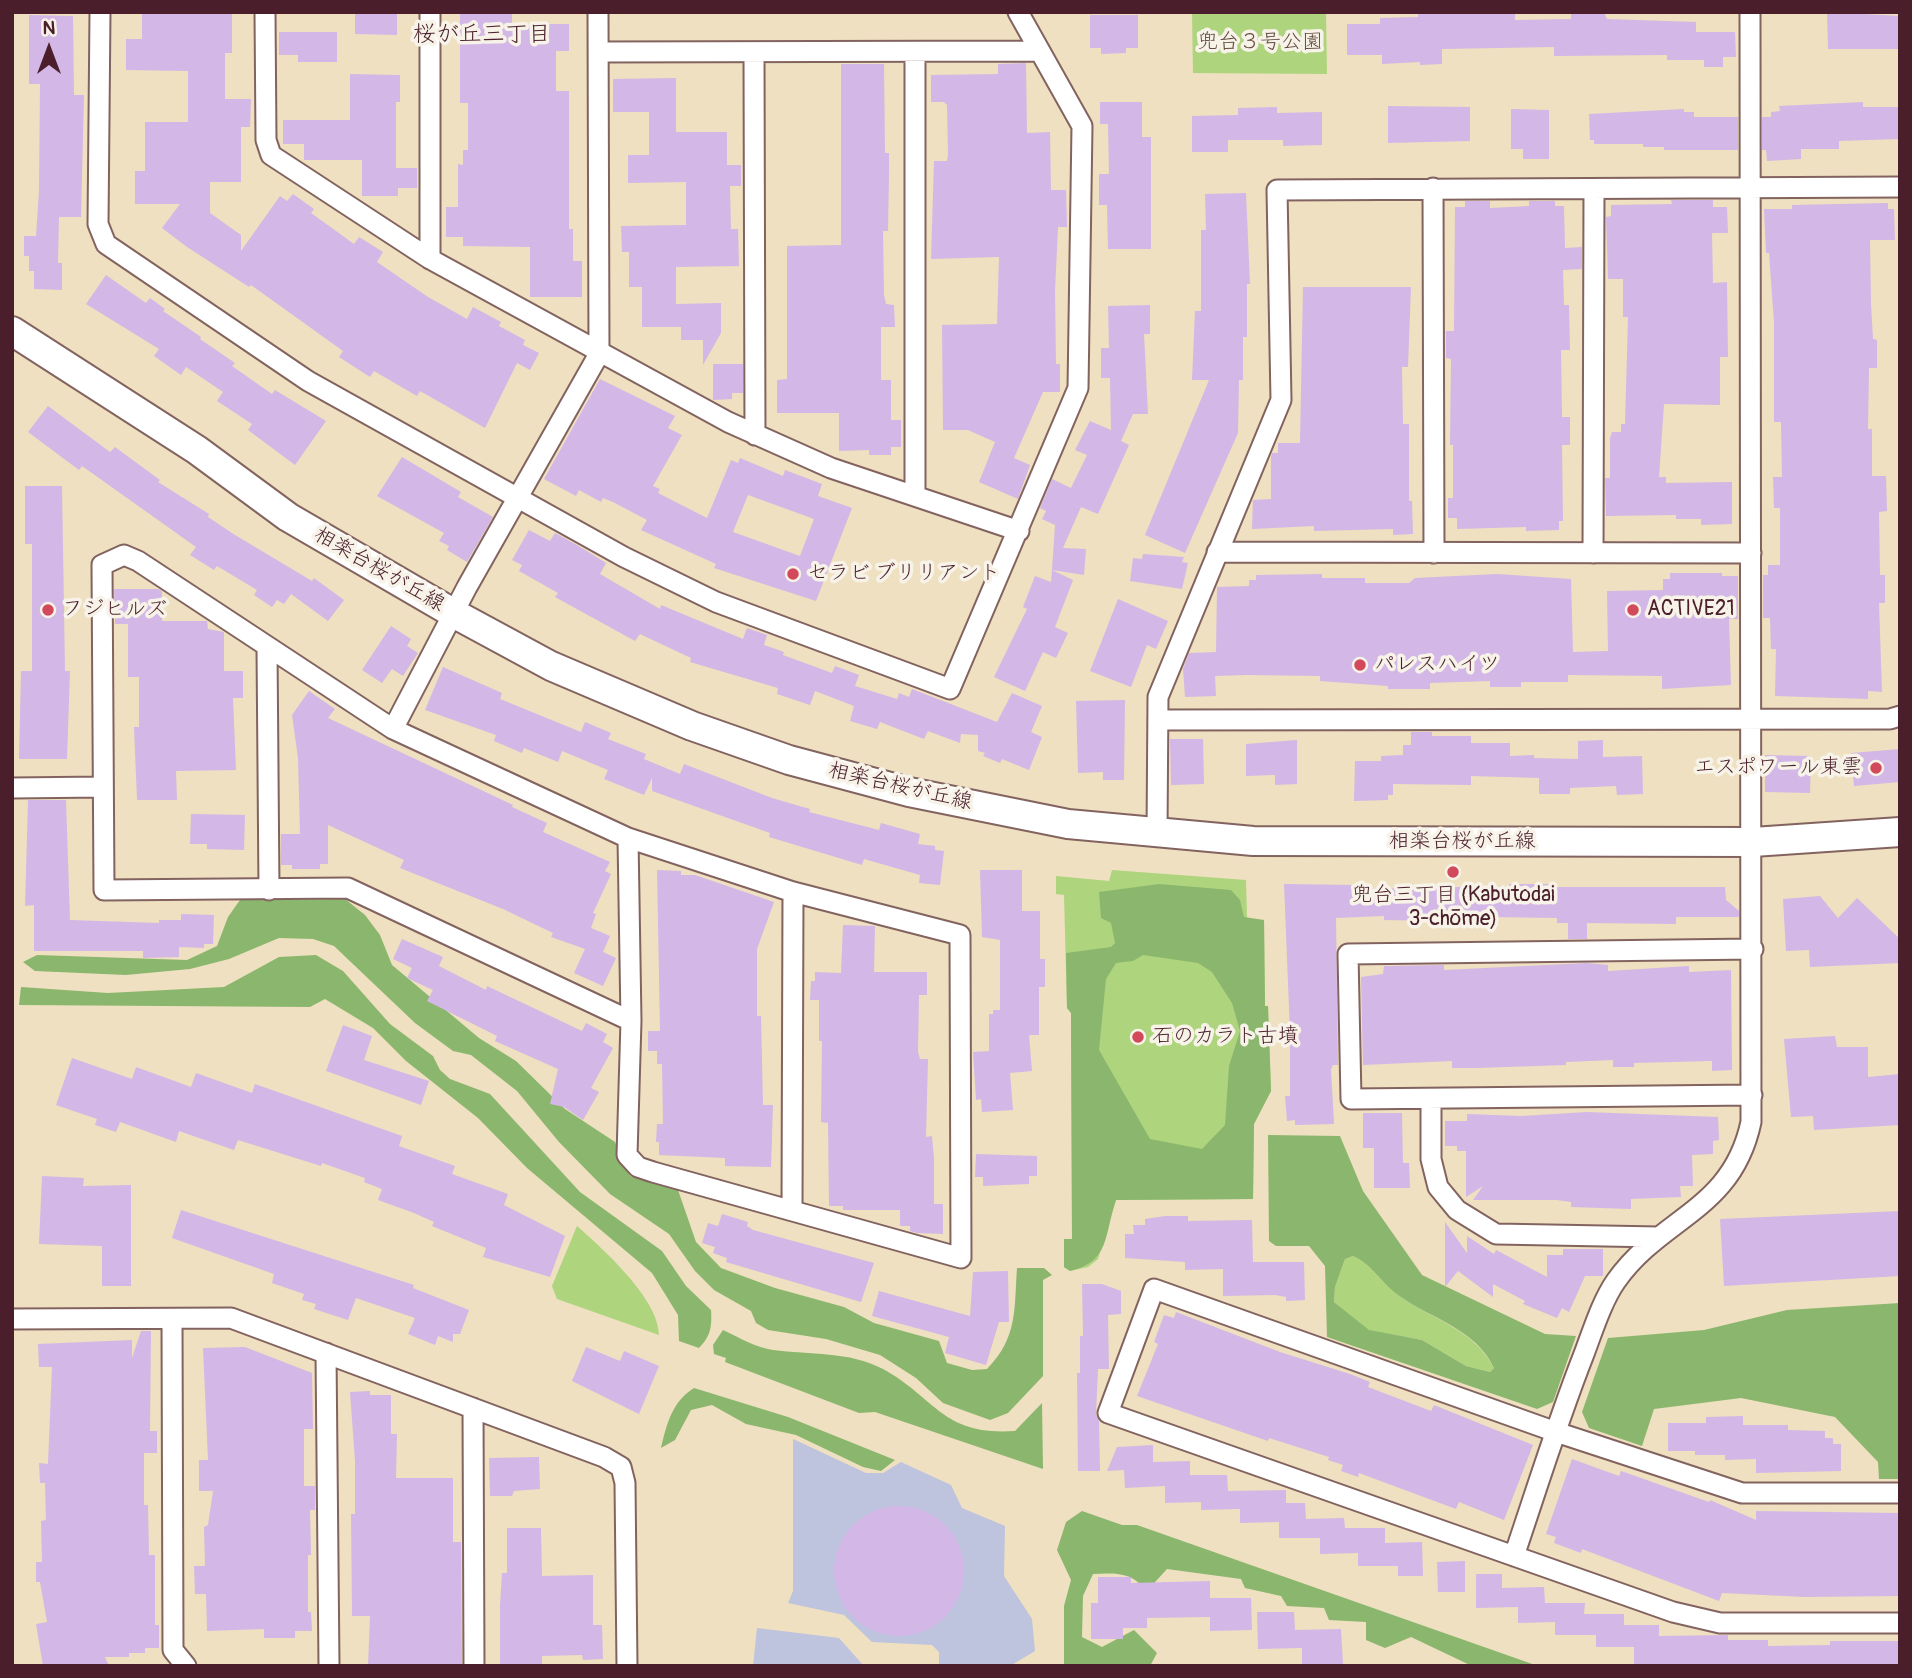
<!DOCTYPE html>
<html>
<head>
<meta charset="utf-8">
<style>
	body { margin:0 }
	#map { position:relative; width:1912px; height:1678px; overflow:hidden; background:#eee0c0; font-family:Pangolin,sans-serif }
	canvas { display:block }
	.frame { position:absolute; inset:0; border:14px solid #4a1f2b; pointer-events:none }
	.north { position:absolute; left:14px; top:14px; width:70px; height:70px; -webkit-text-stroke:5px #f7f3e8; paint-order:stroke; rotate:0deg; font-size:19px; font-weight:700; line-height:28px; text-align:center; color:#4a1f2b }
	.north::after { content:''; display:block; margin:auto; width:24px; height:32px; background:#4a1f2b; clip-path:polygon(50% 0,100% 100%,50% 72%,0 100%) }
</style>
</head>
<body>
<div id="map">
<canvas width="1912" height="1678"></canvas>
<div class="frame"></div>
<div class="north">N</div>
</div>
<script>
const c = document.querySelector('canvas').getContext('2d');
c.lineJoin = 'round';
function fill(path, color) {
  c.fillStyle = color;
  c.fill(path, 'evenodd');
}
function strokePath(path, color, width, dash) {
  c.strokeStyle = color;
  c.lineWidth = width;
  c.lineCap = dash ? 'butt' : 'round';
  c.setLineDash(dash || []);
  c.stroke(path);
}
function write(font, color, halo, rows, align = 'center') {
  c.font = font + ' Pangolin,"Klee One",sans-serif';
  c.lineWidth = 7;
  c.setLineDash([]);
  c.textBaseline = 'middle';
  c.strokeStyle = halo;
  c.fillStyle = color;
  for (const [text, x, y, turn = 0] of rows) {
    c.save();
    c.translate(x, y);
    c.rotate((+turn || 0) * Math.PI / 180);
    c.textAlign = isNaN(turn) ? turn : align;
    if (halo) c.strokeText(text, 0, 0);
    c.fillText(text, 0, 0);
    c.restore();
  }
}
const industrial = new Path2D(`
	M793,1439L866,1473H883L901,1462L951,1485L962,1508L1005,1526L1004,1576L1032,1619L1035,1651L1010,1666H939V1652L932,1645L872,1642L844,1615L788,1603L793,1591Z
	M757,1628L839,1638L864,1666H753Z`);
const green = new Path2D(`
	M1192,12H1326L1327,74L1193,73Z
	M1112,870L1246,880L1247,919L1264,920L1265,1006H1268L1271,1091L1254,1124L1253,1199L1116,1200L1098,1259L1088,1267L1070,1271L1064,1267V1239H1072L1071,1013L1067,1008L1064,895L1056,894V876L1109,881Z
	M577,1226C603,1249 659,1299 659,1335L557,1299L552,1286Z
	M1353,1256C1373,1265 1381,1283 1398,1295C1431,1319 1474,1329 1494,1368L1490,1372L1466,1366L1422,1340L1369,1331L1334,1302L1335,1287L1345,1259Z`);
const forest = new Path2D(`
	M1159,884L1231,890L1240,900L1244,917L1264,920L1265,1006H1268L1271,1091L1254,1124L1253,1199L1116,1200C1104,1235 1110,1262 1070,1271L1064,1267V1239H1072L1071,1013L1067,1008L1066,953L1111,947L1115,943L1111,923L1101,918L1099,892ZM1143,955L1198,963L1212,972L1232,1003L1240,1031L1229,1066L1225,1125L1202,1149L1150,1139L1099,1050L1106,979L1116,963L1133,961Z
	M345,899L365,915L380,935L392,965L479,1038L516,1061L565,1109L615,1142L630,1176L678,1190L696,1242L721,1268L775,1288L844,1307L874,1323L939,1341L947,1363L972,1370L987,1369C1018,1337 1014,1310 1017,1268H1044L1052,1275L1043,1280V1376L1008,1413L990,1420L943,1403L916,1378L880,1355L826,1339L768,1330L756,1323L751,1311L714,1290L695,1271L669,1234L610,1194L559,1142L517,1091L471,1055L453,1051L415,1023L334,946L313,939L279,938L229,959L190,969L126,975L35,971L23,962L37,955L187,960L217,946L228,917L240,900Z
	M316,955L343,971L390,1024L433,1056L440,1070L450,1079L490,1094L580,1192L662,1251L686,1286L711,1310C712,1326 711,1336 699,1348L679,1341L678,1315L652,1273L527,1168L478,1118L406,1061L373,1028L325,999L310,1007L19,1005L21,987L108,993L224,987L279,957Z
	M1268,1135L1340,1136L1363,1191L1422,1275L1545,1334L1576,1336L1553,1402L1537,1409L1327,1337L1325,1266L1309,1246H1276L1269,1241ZM1353,1256C1373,1265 1381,1283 1398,1295C1431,1319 1475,1328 1494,1368L1490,1372L1466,1366L1422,1340L1369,1330L1334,1302L1335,1287L1345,1259Z
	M1900,1303V1479H1879L1878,1462L1835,1417L1741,1398L1654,1409L1642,1446L1589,1428L1582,1412L1608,1338L1704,1330L1787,1310Z
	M723,1330C738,1337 757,1348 773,1350C810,1355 849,1351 883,1369C936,1398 942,1436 1015,1431L1042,1403L1043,1469L875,1412L859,1413L725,1362L726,1358L714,1354L713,1345Z
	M694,1388L788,1417L895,1460L881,1471L863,1467L796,1435L746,1424L712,1405L691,1410L675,1440L661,1448C667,1423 672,1402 694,1388Z
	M1082,1511L1122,1525H1137L1538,1666H1472L1411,1637L1385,1648L1366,1640V1622L1329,1620L1324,1608L1287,1606L1281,1596L1245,1588L1241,1579L1167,1569L1146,1592C1134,1572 1116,1573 1093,1574L1083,1596L1082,1637L1102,1647L1134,1630L1157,1653L1150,1666H1064V1606L1071,1580L1057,1550L1066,1522Z`);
const building = new Path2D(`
	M142,12H232V53H225V99H251L250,127H241V182H210V213L241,235V251L280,196L287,201L293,194L314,209L311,213L354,244L359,237L383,252L377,262L428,297L467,319L473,307L501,322L499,326L525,340L523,345L539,353L530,370L517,363L485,428L420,391L417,396L374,371L370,377L339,357L343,351L251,285L249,287L187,247L162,228L180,204H135V171H145V122H188V71L126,70V39H142Z
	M355,12H397V35L355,34Z
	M460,12H512V24H569V51H556V91H569V229H573V261H582V297H530V247L463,246V237H446V207H458V164L463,165V150H468V103H460Z
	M1418,12L1515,14V20L1571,19V12H1604L1607,19L1696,22V32H1735L1736,57H1723V67H1704V60H1667V55L1554,56V47L1442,49V64L1420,65V62L1382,64V55H1347V24H1380V18L1418,17Z
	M1827,12L1900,16V49H1828Z
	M29,15L73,16L74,95H84L81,217H59L58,263H62V290L34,289V271H29V256H24V236H36L39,191L40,84H29Z
	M1090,15H1138V48H1126V53L1101,54V48H1090Z
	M279,32H337V62H298V55H279Z
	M1026,63L1027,133L1050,132L1051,190H1066L1067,227H1058L1055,291L1056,364H1060V392H1043L1014,458L1030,465L1018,499L979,482L995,442L968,430H943L942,325L997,324L999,257L931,259L934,161H947L948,155L947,105L944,102H931V75L998,74V64Z
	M841,64H884L885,153H889V174L888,231H883L884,295L886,304L894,305L895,327H881V380H891V420H901V447H891V455H869V450L839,451V413H777V380L787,379V246L841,245Z
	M350,74L400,75V102H396V168H417V188H398V196H362V160H304V144H283V120H350Z
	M676,78V132H727V165H741V186H730L731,229H738L739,266L676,267V304L721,303V333L703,365V340H681V327H642V287H629V252H622L621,226L686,225V182L628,183V155H649V112H613V79Z
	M1100,102H1142V137H1151V249H1108L1107,205H1099V174H1109L1108,124H1100Z
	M1863,102V107H1900V139L1839,141V149H1801V159L1767,161L1766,150H1762V117H1771V112L1780,111L1779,106Z
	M1388,106L1470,107V141L1388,143Z
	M1277,107V113L1322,112V145L1283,146V140H1228V152H1192V116L1238,115V108Z
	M1511,109L1549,110V159H1523V149H1511Z
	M1684,109V112H1694V117H1738V150H1664V147H1643V144H1594V140H1590L1589,114Z
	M1246,193L1250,284H1247V337H1243V380H1239L1238,433L1185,553L1145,535L1209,380H1192L1195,311H1201V230H1206L1205,194Z
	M1671,200H1713V207H1727L1728,233H1712L1713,283L1727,282L1728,357H1720V405L1664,404L1659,477H1666V483L1732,482V524L1701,525V519H1676V515L1606,516L1605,478H1610V438L1612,432H1621V424H1625L1628,317H1623V279H1608L1606,217L1611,216V205L1672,204Z
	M1465,201H1490V208L1529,206V201H1555V206H1564L1565,248L1582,247V269L1563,270L1564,305H1569L1570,350H1561L1562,417H1570V445H1562L1563,521H1559V530L1526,531V527L1457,529V518H1448V498H1453V445H1450L1451,359L1446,358V331H1454L1455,207H1465Z
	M1888,203V209H1894L1895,240H1870L1871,304L1873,339L1877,340V368H1869L1868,429H1872V476H1886L1887,511L1879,512L1880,575H1885V603H1879L1882,692L1868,691V699L1775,696L1776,649H1771L1770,618H1763V575H1768V565H1780V508H1774L1773,477H1782L1781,422H1774V323L1769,253H1766L1764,209H1792V205Z
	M106,275L146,303L150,298L165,309L163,311L201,337L200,339L235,363L232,366L272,394L275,390L326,421L295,465L248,430L252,424L217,401L223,392L186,367L181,375L154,356L159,349L86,304Z
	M1303,287H1411L1408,367H1402L1403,424H1409V501H1412L1413,534L1393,535V529L1314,531V526L1252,529L1253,500L1271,499V457L1272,453H1278V443H1300Z
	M1150,305V334H1144L1148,414H1133L1121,441L1129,445L1098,514L1081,507L1063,548L1086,549L1084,575L1052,570L1055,525L1042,519L1046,511L1040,508L1052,479L1071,488L1087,455L1075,450L1090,421L1111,430L1110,378H1101V348H1109L1108,306Z
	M713,364H743V393H732V399L713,400Z
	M600,379L675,416L668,428L682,435L653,486L660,489L658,493L707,518L731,460L738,463L740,458L783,476L785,470L822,484L818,496L852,508L816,601L714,568L716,564L641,530L647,520L613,502L603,498L601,502L579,490L576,496L544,479ZM748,495L814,519L800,556L733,532Z
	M48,406L110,452L115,447L160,480L158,482L209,514L208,517L235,535L312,581L314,578L344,600L328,621L291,594L284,604L277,600L272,607L254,595L257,590L217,566L214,570L190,555L196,547L82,466L79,470L28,432Z
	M402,457L461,492L458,497L493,517L467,562L447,550L449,546L439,541L444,533L377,496Z
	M25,486H62L65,671H70L67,759H19L21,671H32V544H25Z
	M529,530L550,541L555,533L577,545L606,563L600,574L660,609L661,605L743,639L747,628L767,635L764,645L784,652L783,655L832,673L835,666L859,675L855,686L897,699L899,693L909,697L912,689L997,722L1012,693L1042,706L1031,732L1042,737L1029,770L1002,759L1000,763L983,756L985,753L978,751V735L961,734L960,743L928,731L924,739L880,722L877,729L850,721L854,706L815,691L810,705L777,694L778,688L690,662L691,658L640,634L635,641L555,597L558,593L519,571L522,565L512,560Z
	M1143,554L1184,557L1182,562L1188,563L1182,589L1130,581L1133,558L1142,559Z
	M1052,570L1073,580L1055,627L1068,633L1056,658L1043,652L1025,691L994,677L1027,609L1023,607L1035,576L1051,582Z
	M1670,573H1722V576H1738V619H1729L1731,685L1662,689V676L1568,675V682H1521V687H1490V681L1430,683V689H1388V686L1320,681V676L1247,675L1215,676L1216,696L1185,697L1183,669L1189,653L1216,652L1217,587L1249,586V580H1256V575L1322,574V578H1365V583H1409L1415,578L1497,574L1571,579L1573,652L1608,651L1607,591L1663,590V579H1670Z
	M114,589H158L162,591V621H207L208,629L224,632V671H243V698H233L236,770L176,771L177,800H137L134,727H139V677H128V624H115Z
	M1118,599L1168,621L1156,649L1147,645L1131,687L1090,671Z
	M391,626L411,639L407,646L418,653L403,676L392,669L382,683L362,670Z
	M443,667L502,693L500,699L581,732L585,722L611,733L608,739L646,754L644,759L680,774L684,764L772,798L810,809L809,812L879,830L881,823L920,834L918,844L935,846V850L944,851L940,885L919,883L920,875L864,859L862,865L769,837L770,833L652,791V778L644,795L604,779L608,770L562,751L558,762L524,748L522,753L494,741L496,735L425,710Z
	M309,691L335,709L328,718L513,805L512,807L547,823L543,832L610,862L605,871L611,874L593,913L596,914L591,928L610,936L603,952L616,958L603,986L574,973L585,949L551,937L553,933L503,909L400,868L404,860L328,825V864H320V869H292V865H281V834H300L298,758L292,715Z
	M1125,700L1124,780H1103V772L1078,773L1076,701Z
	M1411,732H1432V736H1471V743H1510V756L1534,755V758L1578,759V741L1603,740V757L1642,756L1643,794L1617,795L1616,786L1570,788V794H1539V778L1471,776V785L1393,784V795H1388V800L1354,801L1355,761H1381V756L1403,755V745H1411Z
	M1170,739H1203L1204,784L1171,785Z
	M1297,740V784L1275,785V775L1246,776V744Z
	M1900,749V782L1854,786L1851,753Z
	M1765,755L1811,756L1810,793L1765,792Z
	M28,800H66L70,920L159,923V920H181V914L214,915L213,944H204V948L179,947V957L143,958V951H34V905L25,906Z
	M191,814L245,815L244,850L207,849V844H190Z
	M657,870L681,871V875H695L774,902L757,949V1016H761L763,1105H773L771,1167L725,1166V1158L659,1155V1142H656L657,1124H663L662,1064H657V1051H648V1031H660Z
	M980,870H1022V911H1040V959H1045V987H1039V1035H1029L1032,1071L1010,1073L1013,1110L982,1112L981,1099L976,1100L973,1052L989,1051V1014H993V1010H1000V940L982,937Z
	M1284,884L1355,885L1356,889L1509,886V884H1550V887H1725L1726,900L1739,911V917H1676V924L1587,923V939H1568V923H1557V918L1490,917V922L1384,920V916L1336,918L1338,1065H1333L1331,1069L1334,1124L1295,1125V1120L1287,1121L1285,1096H1290V1033Z
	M1820,896L1838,918L1857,898L1900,939V963L1810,967L1809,950L1786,951L1783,899Z
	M843,925L875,926L874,972H927V995H919L918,1052L920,1059H928L926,1137L932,1136L934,1158V1204H943V1234L917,1233L910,1231V1226H900V1210H843V1206H829L828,1123L821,1122L822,1041H819V1000H810L811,981H815V972L841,973Z
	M402,939L443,957L439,966L486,990L487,986L582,1031L586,1023L607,1034L603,1042L613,1048L591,1088L599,1092L583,1120L564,1107L550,1104L558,1069L495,1041L497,1036L427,1001L433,990L407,978L412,968L393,959Z
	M1587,963L1608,965V971L1689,966V972L1731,970L1732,1070L1712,1071V1061L1634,1063V1067H1613V1060L1566,1062V1065L1477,1068H1452V1061L1363,1065L1361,977L1383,974L1384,966L1444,965V970Z
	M343,1025L372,1036L364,1060L429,1081L421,1105L326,1071Z
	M1835,1036L1837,1047H1868V1077L1900,1074V1125L1814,1130L1813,1116L1791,1117L1784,1039Z
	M72,1058L132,1079L136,1067L191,1087L196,1073L252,1093L255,1084L402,1136L399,1146L455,1166L452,1174L508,1194L504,1205L565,1236L550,1277L483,1257L486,1248L432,1226L434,1222L414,1213L378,1200L382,1189L364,1182L365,1178L322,1163L321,1166L238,1140L234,1150L179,1131L176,1142L120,1122L116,1132L95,1125L97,1119L56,1105Z
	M1587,1112L1718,1117L1719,1140L1713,1141V1154L1692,1155L1693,1186H1680L1681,1197L1631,1199V1209L1571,1207V1202L1557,1200H1473L1483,1186L1466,1197V1151H1457V1146H1445V1121H1467V1114L1522,1116Z
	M1363,1113H1402L1403,1163H1409L1410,1188H1374V1148H1363Z
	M976,1154L1037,1156V1176H1029V1184L983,1186V1177H975Z
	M42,1176L84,1178L83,1186L131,1185V1286H102V1246L39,1244Z
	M181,1210L414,1285L413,1288L469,1310L460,1334H453V1342L438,1336L435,1345L408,1334L415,1318L356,1298L348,1320L314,1309L316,1304L302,1300L304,1294L272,1283L274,1274L172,1238Z
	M1900,1211V1276L1724,1286L1720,1219Z
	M722,1214L748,1222L747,1226L753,1230L874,1263L861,1302L726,1262L727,1258L713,1253L715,1247L702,1243L708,1223L718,1226Z
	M1165,1216H1188V1221L1252,1220L1253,1262H1304L1305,1300L1286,1301V1297L1275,1295L1223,1296V1269L1185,1270V1262L1125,1258V1234H1134L1133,1225H1145V1219Z
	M1445,1222L1467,1253V1236L1494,1254L1496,1250L1547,1277V1255H1563V1249H1603V1276H1585L1569,1312L1562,1308L1557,1318L1523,1304L1525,1301L1493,1284V1297L1458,1271L1445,1287Z
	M1008,1271L1009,1322H999L986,1365L945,1353L949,1337L872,1316L879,1291L970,1316L973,1272Z
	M1082,1284H1102L1121,1291V1314L1108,1315L1109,1369H1098L1096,1414L1099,1421L1100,1471H1078L1077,1373H1080V1336H1083Z
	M1176,1312L1280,1352L1350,1374L1370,1382L1368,1387L1431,1411L1434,1405L1533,1445L1504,1520L1459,1502L1456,1509L1359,1473L1358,1477L1341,1471L1343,1465L1328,1460L1329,1457L1269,1438L1268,1441L1137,1396L1158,1344L1154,1342L1164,1315L1174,1318Z
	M141,1331H151L150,1431H157V1453H144V1505H148L149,1555H155V1625H159V1648H145V1653H129V1657H105L109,1666H43L36,1624L47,1622L40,1582H36V1562H42L41,1521L46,1520L45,1483H40L39,1463L48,1464L52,1367H39L38,1344L132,1340V1358Z
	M245,1347L312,1373L313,1429H304V1486H315V1510H310L311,1555H308V1612H311L312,1631H295V1638H264V1629L207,1631L206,1594H195L194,1566H205L204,1527L208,1525L213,1491H199V1460H208L203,1348Z
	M586,1347L620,1361L624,1351L659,1366L639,1414L572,1381Z
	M370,1391V1395H391V1434H397L396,1478H453V1542H461L462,1666H368L370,1616H352L351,1514H355V1461L350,1392Z
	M1743,1416V1425H1788V1430L1825,1431V1438H1833V1444H1841V1471L1756,1473V1459L1725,1460V1455H1695V1451H1668V1423H1706V1417Z
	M1153,1445V1462L1190,1461V1475H1227L1228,1491L1286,1490V1503H1305L1306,1519L1344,1518L1345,1528H1385V1543L1422,1542L1423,1576H1398V1566H1358V1553L1320,1554V1538H1279V1522L1240,1523V1509L1201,1510V1502L1165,1503V1486L1125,1488L1124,1470L1107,1471L1117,1447Z
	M539,1457L540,1489L514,1491L512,1496H490L489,1458Z
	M1572,1459L1619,1476L1621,1471L1709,1502L1710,1500L1756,1520V1511L1900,1513V1596L1805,1597L1722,1593L1719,1601L1582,1549L1581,1553L1554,1543L1556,1537L1546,1534Z
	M834 1571a65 65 0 1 1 130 0a65 65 0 1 1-130 0Z
	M507,1528H541L542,1576L593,1575V1625H602L603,1659L583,1660L582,1655L542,1656V1666H500V1605L502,1573H507Z
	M1465,1561V1592H1438L1437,1562Z
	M1476,1574H1502V1588L1544,1587L1545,1603H1585L1584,1614H1624V1625H1659V1636L1728,1635V1640H1768V1646L1830,1645V1641H1900V1666H1634V1647H1596V1635H1555V1622L1518,1623V1607L1476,1608Z
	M1098,1577H1131V1583L1210,1581V1598H1251L1252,1630L1210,1631V1617L1147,1618V1628H1123V1639H1091V1603H1098Z
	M1257,1612H1294L1295,1630L1341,1629L1343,1664L1302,1665V1648L1258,1649Z`);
const minor = new Path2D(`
	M100,12L98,224L106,244L308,381L624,557L716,602L950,689L1078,388L1082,126L1018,12
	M265,12L266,140L271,155L430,259L728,422L831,468L1019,531
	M599,52L1040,51
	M754,53L755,435
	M915,53V494
	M1433,188L1434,553
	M430,259V12
	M1217,552L1751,553
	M1593,553L1594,189
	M267,648L269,890
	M1158,720L1890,719L1900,716
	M393,729L467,587L599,354L598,12
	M12,788L102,787
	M1157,834L1158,697L1281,400L1277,190L1900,187
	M628,838L631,1021L627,1155L638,1167L653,1172L961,1258L960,935L793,892L628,838L393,729L138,561L124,555L102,565L104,890L348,888L631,1021
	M1752,1095L1351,1099L1348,954L1753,949
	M1431,1099V1159L1438,1187L1457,1210L1496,1234L1659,1237
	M792,1210L793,892
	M12,1319L231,1318L604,1457L621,1467L625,1483L627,1666
	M172,1319L173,1650L186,1666
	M326,1353L329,1666
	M473,1408L474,1666
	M1900,1493H1742L1556,1432L1154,1289L1108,1413L1673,1612L1720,1623H1900
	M1514,1556C1537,1488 1558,1420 1584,1354C1593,1330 1602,1301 1616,1281C1662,1216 1732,1211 1751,1122L1750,12`);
const secondary = new Path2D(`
	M12,331L197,450L288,517L453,613L551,666L692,726L789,760L909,792L1068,824L1253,841L1753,842L1900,832`);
const markers = [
	[793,574,7,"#d1495b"],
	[48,610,7,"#d1495b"],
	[1633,610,7,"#d1495b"],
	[1360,665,7,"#d1495b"],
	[1876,768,7,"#d1495b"],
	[1453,872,7,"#d1495b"],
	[1138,1037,7,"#d1495b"]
];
const parkNames = [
	["兜台３号公園",1260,43]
];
const streetNames = [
	["相楽台桜が丘線",379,570,30],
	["相楽台桜が丘線",900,787,13],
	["相楽台桜が丘線",1462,842]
];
const poiNames = [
	["セラビ ブリリアント",807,574],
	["フジヒルズ",62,610],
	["ACTIVE21",1647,610],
	["パレスハイツ",1374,665],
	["エスポワール東雲",1862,768,"right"],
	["兜台三丁目 (Kabutodai",1453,896,"center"],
	["3-chōme)",1453,920,"center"],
	["石のカラト古墳",1152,1037]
];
const neighbourhoodNames = [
	["桜が丘三丁目",482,35]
];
fill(industrial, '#bec3de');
fill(green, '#afd47e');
fill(forest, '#8bb66d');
fill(building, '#d3b7e6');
strokePath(minor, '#83635f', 23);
strokePath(secondary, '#83635f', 32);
strokePath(minor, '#fff', 19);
strokePath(secondary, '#fff', 28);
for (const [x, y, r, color] of markers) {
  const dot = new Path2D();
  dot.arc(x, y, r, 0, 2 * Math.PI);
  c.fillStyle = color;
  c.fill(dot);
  strokePath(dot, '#f7f3e8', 2.5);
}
write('21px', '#634c40', '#f7f3e8', parkNames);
write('21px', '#4a1f2b', '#f7f3e8', streetNames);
write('21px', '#4a1f2b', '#f7f3e8', poiNames, 'left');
write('23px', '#4a1f2b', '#f7f3e8', neighbourhoodNames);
</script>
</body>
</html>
